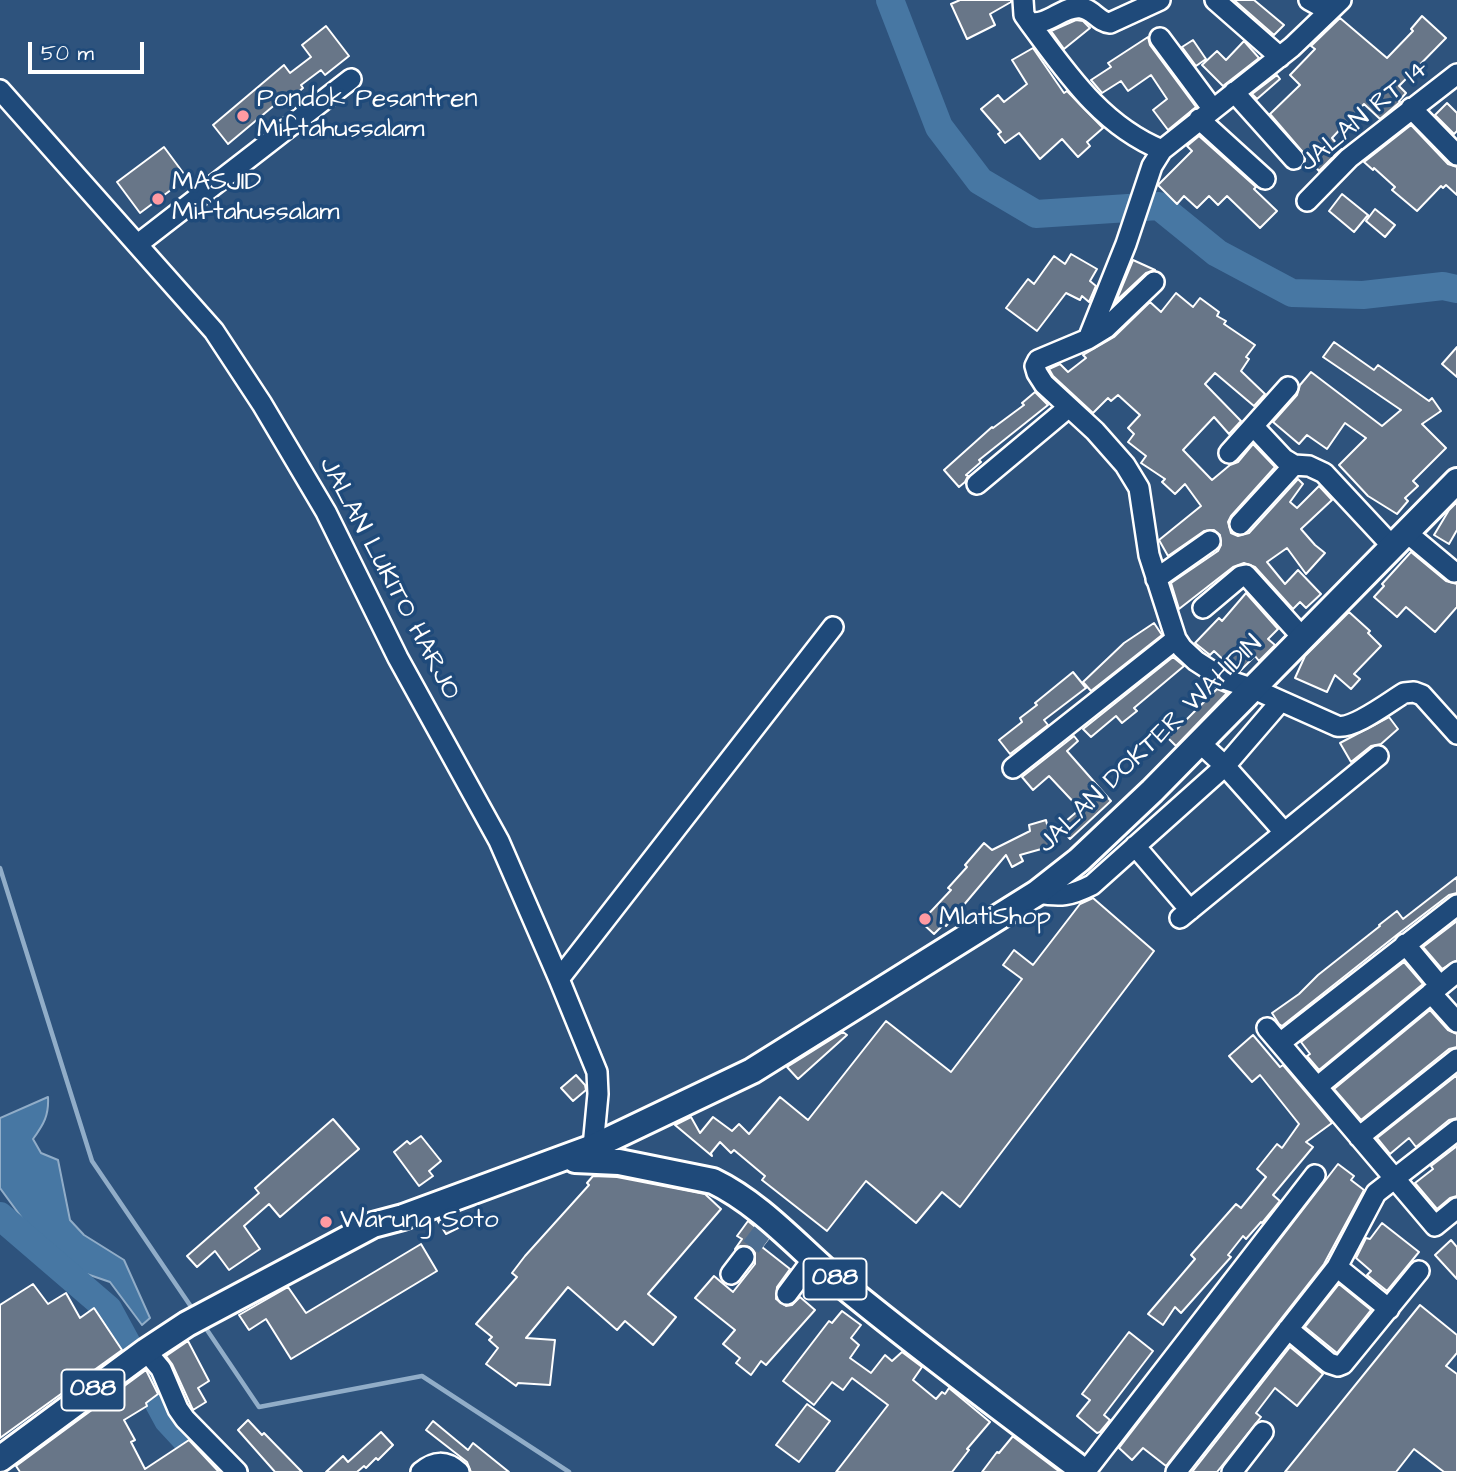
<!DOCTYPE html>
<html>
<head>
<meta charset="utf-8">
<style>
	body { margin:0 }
	#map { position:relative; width:1457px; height:1472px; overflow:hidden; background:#2e537d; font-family:"Architects Daughter",sans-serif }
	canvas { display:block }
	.scale { position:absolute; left:28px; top:42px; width:116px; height:32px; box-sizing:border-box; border:4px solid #fff; border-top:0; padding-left:9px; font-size:21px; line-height:24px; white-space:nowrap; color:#fff; -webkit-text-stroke:5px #1f4a7a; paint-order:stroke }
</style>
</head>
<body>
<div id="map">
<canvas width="1457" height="1472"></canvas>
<div class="scale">50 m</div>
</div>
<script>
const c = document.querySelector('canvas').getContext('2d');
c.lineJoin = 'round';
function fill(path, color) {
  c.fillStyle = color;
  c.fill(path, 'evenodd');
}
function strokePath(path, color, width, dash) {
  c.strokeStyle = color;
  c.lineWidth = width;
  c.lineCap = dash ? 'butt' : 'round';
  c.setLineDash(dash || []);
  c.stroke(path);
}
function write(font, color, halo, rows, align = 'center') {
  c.font = font + ' "Architects Daughter",sans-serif';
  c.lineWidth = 7;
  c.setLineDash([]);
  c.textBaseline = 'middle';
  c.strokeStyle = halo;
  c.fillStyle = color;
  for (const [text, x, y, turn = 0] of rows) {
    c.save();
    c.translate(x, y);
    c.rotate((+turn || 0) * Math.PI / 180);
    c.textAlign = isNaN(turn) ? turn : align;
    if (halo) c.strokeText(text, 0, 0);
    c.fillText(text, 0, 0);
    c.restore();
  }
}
const water = new Path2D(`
	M48,1097C49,1115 44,1124 33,1139L41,1153L58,1160L70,1220L84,1235L124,1260L150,1318L142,1325L110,1282L78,1271L27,1225L0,1188V1118Z`);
const stream = new Path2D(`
	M0,868L92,1161L194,1311
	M203,1324L259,1407L422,1376L569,1472`);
const river = new Path2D(`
	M890,0L939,127L980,181L1036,214L1159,206L1217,253L1292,293L1363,295L1443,286L1457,289
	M0,1216L108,1309L168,1420L216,1472`);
const building = new Path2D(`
	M960,0H1011V2L990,14L995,25L967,39L951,4Z
	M1234,0H1254L1284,25L1274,35Z
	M1422,16L1446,38L1399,86L1406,93L1399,101L1400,102L1380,119L1364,104L1347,122L1332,138L1341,149L1319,171L1270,114L1300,85L1290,75L1315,49L1311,46L1340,18L1387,58L1413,31L1411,29Z
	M1076,20L1083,21L1090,28L1064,49L1051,31Z
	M326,26L349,56L325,75L321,70L301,85L303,88L281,107L277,103L228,144L213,125L284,65L290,73L311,57L302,45Z
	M1148,37L1150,45L1196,107L1168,130L1153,110L1167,99L1151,75L1128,91L1121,81L1102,93L1091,80L1111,67L1108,63Z
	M1193,40L1206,59L1196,66L1182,47Z
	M1244,41L1259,58L1223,86L1202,65L1217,51L1226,60Z
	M1033,48L1064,93L1067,91L1103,128L1087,142L1090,146L1078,157L1062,139L1040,159L1019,133L1005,143L998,134L1001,132L981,109L998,95L1004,102L1027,84L1012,60Z
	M1277,75L1280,79L1257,99L1252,94Z
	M1447,103L1457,113V131L1454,134L1435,115Z
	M1411,125L1448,164L1457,167V195L1446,185L1443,188L1441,186L1417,211L1392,190L1395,187L1374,168L1373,170L1364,162Z
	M1199,136L1256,187L1254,189L1277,211L1260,228L1227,196L1218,205L1209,196L1197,208L1184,196L1177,204L1158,185L1192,151L1187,146Z
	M164,147L187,178L140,213L117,182Z
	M1342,194L1368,215L1354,232L1329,211Z
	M1375,209L1395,225L1385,237L1366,221Z
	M1071,254L1097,269L1090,281L1096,286L1089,302L1082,296L1080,300L1066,293L1037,331L1006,308L1028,279L1034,284L1054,256L1065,264Z
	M1133,260L1155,270L1146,273L1116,301Z
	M1176,293L1193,307L1200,298L1219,312L1217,316L1226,321L1224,324L1255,345L1246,357L1249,359L1241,371L1265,394L1254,406L1215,373L1205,384L1241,421L1229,434L1214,417L1183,450L1212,480L1230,465L1238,462L1253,444L1275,467L1231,516L1228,522L1231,533L1238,536L1249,533L1298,479L1303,484L1290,502L1297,508L1319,486L1332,500L1301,529L1315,545L1325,553L1306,574L1287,548L1267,562L1285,584L1298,570L1321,594L1306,608L1300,602L1293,609L1255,567L1244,563L1233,567L1179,609L1171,583L1218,551L1221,545L1220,535L1214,530L1204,531L1168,556L1159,540L1201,506L1185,484L1175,494L1162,482L1165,479L1141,463L1146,456L1128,442L1134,434L1128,428L1140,415L1118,395L1111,401L1108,398L1093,413L1053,376L1049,369L1060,364L1068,372L1086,358L1083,355L1114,337L1150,302L1161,312Z
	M1334,342L1374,370L1378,365L1429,401L1432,398L1441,411L1422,424L1446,448L1413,481L1418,486L1405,498L1408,501L1397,514L1368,496L1339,465L1366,438L1345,423L1327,449L1307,435L1299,444L1273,422L1297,395L1300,385L1311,372L1382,426L1401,410L1323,357Z
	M1457,347V377L1442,364Z
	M1035,392L1048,405L979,460L981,462L966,475L968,476L965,482L959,487L944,470L992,427L993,428L1024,405L1022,403Z
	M1457,502V530L1449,544L1434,535L1449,510Z
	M1411,552L1446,581L1457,584V607L1435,632L1406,607L1397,617L1374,597L1384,586L1382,584Z
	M1246,593L1278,629L1268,639L1275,645L1259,661L1255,656L1240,671L1233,669L1214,651L1210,655L1195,643L1219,618L1222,621Z
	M1349,612L1370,631L1368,633L1381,646L1354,674L1360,679L1351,689L1335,675L1327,692L1295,678L1305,656Z
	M1154,623L1162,635L1091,691L1083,682L1124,643Z
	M1173,657L1184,666L1134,708L1137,711L1122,723L1116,716L1091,737L1083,729Z
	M1073,672L1086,688L1044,720L1048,725L1010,754L999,740L1022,722L1020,718L1037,705L1035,703Z
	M1217,689L1227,693L1176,746L1168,738Z
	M1389,717L1398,729L1381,744L1371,746L1351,762L1340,743Z
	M1074,736L1078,741L1067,751L1111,801L1070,839L1059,827L1080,809L1049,776L1033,790L1022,777Z
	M1046,820L1052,846L1020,855L1023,861L1012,867L1006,855L946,926L944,924L934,934L921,922L951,890L948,888L967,867L965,865L984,843L992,850L1030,831L1029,825Z
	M1457,877V893L1449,895L1398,934L1282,1026L1279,1024L1272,1013L1299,994L1318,975L1380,926L1379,925L1397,911L1403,919Z
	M1093,898L1154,951L960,1207L942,1192L916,1223L866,1181L827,1231L762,1180L765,1176L734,1150L731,1153L720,1142L711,1153L712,1156L675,1125L691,1117L700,1133L713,1117L732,1131L739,1124L749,1134L780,1097L808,1120L886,1021L951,1072L1022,979L1003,965L1014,950L1033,965L1080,904Z
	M1457,921V960L1442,969L1423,947Z
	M1404,962L1423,984L1319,1070L1307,1056L1310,1054L1301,1042Z
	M1430,1010L1448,1030L1457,1034V1047L1449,1049L1361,1120L1334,1089Z
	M843,1032L847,1035L798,1079L787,1067Z
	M1253,1035L1280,1067L1283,1065L1332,1123L1306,1142L1313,1147L1273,1195L1280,1201L1262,1223L1261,1222L1246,1239L1243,1236L1228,1255L1231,1257L1181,1313L1175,1307L1163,1325L1148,1314L1195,1259L1191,1255L1236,1204L1241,1208L1266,1177L1257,1169L1277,1144L1282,1148L1299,1124L1260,1075L1252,1082L1229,1056Z
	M576,1075L585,1085L586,1090L573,1101L561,1088Z
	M1457,1075V1118L1449,1120L1416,1147L1409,1138L1390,1154L1377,1138Z
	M333,1119L359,1149L280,1217L269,1204L244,1226L260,1249L229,1270L215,1251L197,1267L187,1256L259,1193L255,1188Z
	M421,1136L441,1161L429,1171L433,1176L419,1186L394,1152L407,1141L410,1144Z
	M1457,1146V1196L1450,1198L1437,1209L1415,1183L1433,1169L1431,1166Z
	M1338,1164L1354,1176L1351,1180L1364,1190L1324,1264L1166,1466L1143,1448L1132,1460L1119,1448Z
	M593,1176L617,1177L705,1194L721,1209L648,1294L676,1317L653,1345L625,1321L617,1330L568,1287L526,1338L555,1340L550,1385L518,1383L516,1386L486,1364L498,1348L489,1340L492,1337L476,1324L517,1277L512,1273L525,1256L589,1185L587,1183Z
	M453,1214L460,1227L446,1234L438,1221Z
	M748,1221L769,1238L762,1247L790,1269L777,1287L776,1299L786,1306L792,1305L800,1297L815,1310L766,1365L761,1361L751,1375L736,1363L740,1358L723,1344L735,1330L695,1298L714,1276L733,1292L755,1264V1253L751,1247L740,1246L735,1249L742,1239L737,1236Z
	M1382,1223L1419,1252L1387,1291L1367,1275L1371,1271L1356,1258L1366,1238L1370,1239Z
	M1451,1240L1457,1247V1279L1435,1255Z
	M421,1244L437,1271L291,1359L266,1319L249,1330L239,1315L288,1287L306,1313Z
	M33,1284L48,1304L66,1293L80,1318L94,1308L122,1350L0,1438V1305Z
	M1339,1284L1371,1310L1337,1353L1305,1327Z
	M1420,1305L1457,1335V1353L1446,1366L1457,1374V1472H1444L1414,1449L1396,1472H1285Z
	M842,1311L861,1325L851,1338L859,1345L850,1358L871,1373L885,1355L892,1361L902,1352L922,1367L913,1380L936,1399L942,1392L945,1394L949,1388L990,1422L967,1449L969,1450L952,1472H836L888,1405L852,1378L843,1390L832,1382L814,1405L783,1381L829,1321L832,1323Z
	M1129,1332L1153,1351L1104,1415L1110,1420L1100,1432L1097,1433L1077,1416L1090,1400L1082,1394Z
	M188,1341L209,1381L198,1388L206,1402L193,1410L172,1364L166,1356Z
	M1290,1347L1323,1374L1297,1406L1275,1388L1256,1413L1261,1417L1217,1472H1192Z
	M146,1370L158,1394L146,1403L147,1406L124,1420L135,1440L131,1442L145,1469L189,1440L219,1472H20L16,1466Z
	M807,1404L830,1421L799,1462L776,1445Z
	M248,1420L262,1435L264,1433L302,1472H275L238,1430Z
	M433,1421L468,1450L473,1443L509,1472H471L467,1462L426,1430Z
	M381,1432L393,1445L378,1460L376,1458L366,1468L364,1466L357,1472H326L343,1456L348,1462Z
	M1013,1436L1015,1438L1060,1472H982L997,1452L999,1453Z`);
const minorTunnel = new Path2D(`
	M751,1247L766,1227`);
const minor = new Path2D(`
	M1023,0L1024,15L1029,22C1048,27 1063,5 1081,8C1093,9 1098,22 1110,23L1160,0
	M1215,0L1280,57
	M1309,0L1329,11
	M1029,22C1067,73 1101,125 1162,150
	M1160,38L1212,108
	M0,90L214,331L262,404L326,512L398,658L499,841L559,979L597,1072L598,1094L593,1147L595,1159
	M1234,92L1294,159
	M1411,108L1457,155
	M1199,119L1265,179
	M1307,201L1349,158L1457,74
	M138,244L351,79
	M1154,282L1106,328L1088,339L1038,360L1035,366L1037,373L1044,384L1095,431L1125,465L1139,488L1149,555L1176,639L1182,648L1196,661L1224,679L1254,689L1337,726C1353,730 1389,702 1404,693L1414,692L1422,695L1457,734
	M1088,339L1126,244L1152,166L1162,150L1292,47L1341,0
	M1254,427L1284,459L1294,465L1309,466L1324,473L1392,546
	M1229,453L1288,387
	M977,484L1069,407
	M1240,524L1294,465
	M1406,532L1454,572
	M1156,579L1210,541
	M1203,608L1241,576L1246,575L1303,638
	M1200,743L1225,766L1284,832
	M1013,768L1176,639
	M1135,846L1190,910
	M1037,893C1061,897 1070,896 1092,885L1225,766L1281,701
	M1180,918L1378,756
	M1405,944L1440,986
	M559,979L833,627
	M1431,993L1457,1022
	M1267,1028L1435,1226L1457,1208
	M1280,1043L1457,905
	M1317,1087L1457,972
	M1359,1137L1457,1059
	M1337,1267L1389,1309
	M731,1274L744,1257
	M787,1294L813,1259
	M1288,1329L1329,1363L1338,1366L1343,1364L1419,1271
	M146,1351L161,1369L178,1409L185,1419L237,1472
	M421,1472C434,1461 446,1460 459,1472
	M1085,1472L1315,1175
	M1176,1472L1337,1267L1376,1193L1457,1130
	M1232,1472L1263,1432`);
const major = new Path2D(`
	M575,1160L619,1162L713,1181C763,1205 802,1252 845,1287C923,1351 1004,1411 1085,1472
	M0,1459L146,1351L187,1324L373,1225L403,1217L593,1147L752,1071L1037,893L1079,860L1152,791L1457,481`);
const markers = [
	[243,116,7,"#ff9aa2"],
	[158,199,7,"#ff9aa2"],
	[925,919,7,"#ff9aa2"],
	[326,1222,7,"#ff9aa2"]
];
const shields = [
	[835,1279,63],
	[93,1390,63]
];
const shieldNames = [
	["088",835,1279],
	["088",93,1390]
];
const poiNames = [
	["Pondok Pesantren",257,101],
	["Miftahussalam",257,131],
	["MASJID",172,184],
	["Miftahussalam",172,214],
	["MlatiShop",939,919],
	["Warung Soto",340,1222]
];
const streetNames = [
	["JALAN RT 14",1365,117,-40],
	["JALAN LUKITO HARJO",388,579,62],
	["JALAN DOKTER WAHIDIN",1151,745,-44]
];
fill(water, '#4777a3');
strokePath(water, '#91adc8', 2);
strokePath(stream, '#91adc8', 4.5);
strokePath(river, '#4777a3', 28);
fill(building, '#687688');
strokePath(building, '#fff', 2);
strokePath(minorTunnel, '#4d6d90', 19, [19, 10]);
strokePath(minor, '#fff', 24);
strokePath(major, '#fff', 30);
strokePath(minor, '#1f4a7a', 19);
strokePath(major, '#1f4a7a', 24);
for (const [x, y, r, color] of markers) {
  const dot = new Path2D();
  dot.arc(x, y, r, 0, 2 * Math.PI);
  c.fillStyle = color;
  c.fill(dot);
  strokePath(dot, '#1f4a7a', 2.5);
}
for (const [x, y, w] of shields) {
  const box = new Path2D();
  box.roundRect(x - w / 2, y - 20.5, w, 41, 5);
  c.fillStyle = '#1f4a7a';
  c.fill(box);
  strokePath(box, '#fff', 2);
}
write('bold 24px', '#fff', null, shieldNames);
write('26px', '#fff', '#1f4a7a', poiNames, 'left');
write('26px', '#fff', '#1f4a7a', streetNames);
</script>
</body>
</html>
